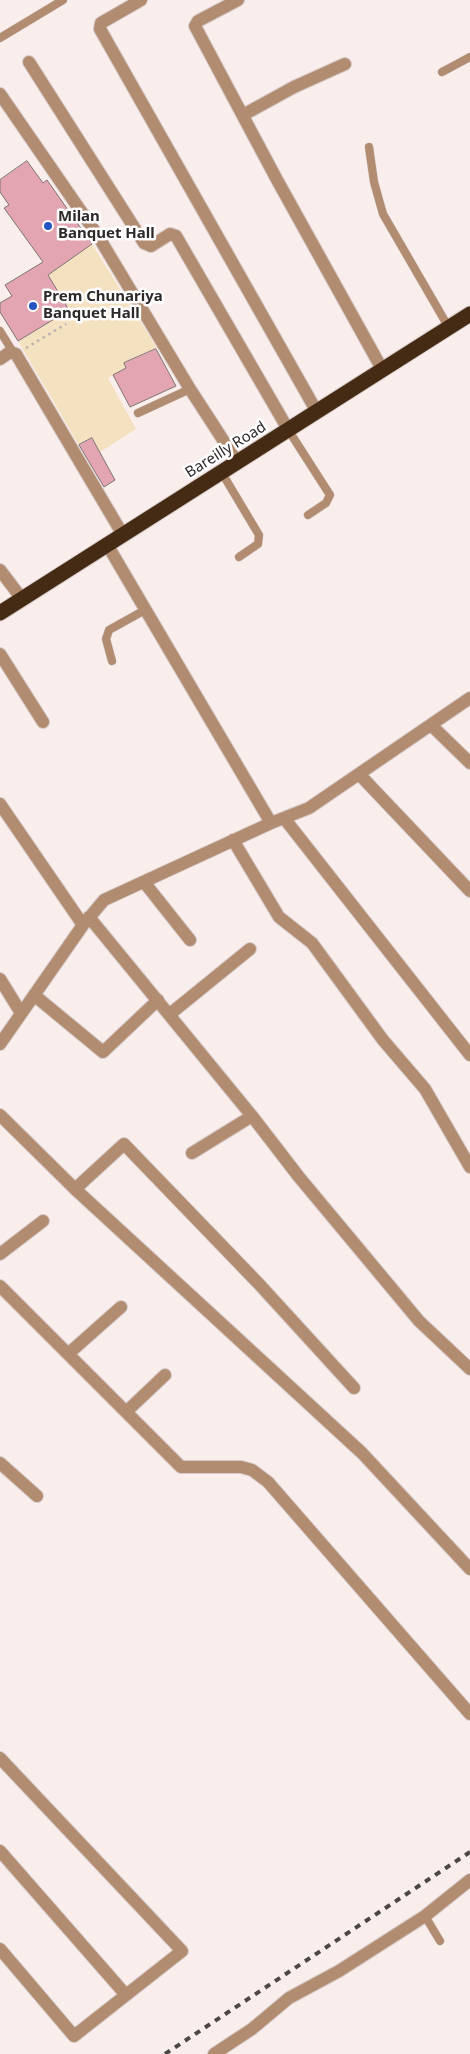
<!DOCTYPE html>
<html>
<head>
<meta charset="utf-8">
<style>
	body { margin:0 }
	canvas { display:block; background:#faeeec }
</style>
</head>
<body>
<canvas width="470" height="2054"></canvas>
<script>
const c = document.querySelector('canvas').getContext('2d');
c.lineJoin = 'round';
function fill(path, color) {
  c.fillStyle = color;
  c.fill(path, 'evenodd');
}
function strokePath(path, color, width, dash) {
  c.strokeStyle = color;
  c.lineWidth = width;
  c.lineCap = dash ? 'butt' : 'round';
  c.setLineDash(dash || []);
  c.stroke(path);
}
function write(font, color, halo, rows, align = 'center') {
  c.font = font + ' "Noto Sans",sans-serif';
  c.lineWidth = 5;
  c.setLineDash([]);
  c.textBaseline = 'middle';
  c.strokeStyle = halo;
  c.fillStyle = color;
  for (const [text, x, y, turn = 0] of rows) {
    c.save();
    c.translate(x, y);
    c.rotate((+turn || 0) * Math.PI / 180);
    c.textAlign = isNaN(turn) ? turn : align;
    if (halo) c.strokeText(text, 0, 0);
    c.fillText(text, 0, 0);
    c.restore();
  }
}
const green = new Path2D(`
	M92,244L157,348L124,363L126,368L108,378L136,429L100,452L92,438L79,445L18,341L69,310L48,275Z`);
const building = new Path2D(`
	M27,161L43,183L47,180L92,244L48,275L69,310L18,341L0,312V303L12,296L5,285L43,262L4,208L9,205L0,192V180Z
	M156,349L176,386L130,407L113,375L126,368L124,363Z
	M92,438L115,480L104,487L79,445Z`);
const path = new Path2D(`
	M26,348L66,324`);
const lane = new Path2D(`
	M0,38L63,0
	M442,72L470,57
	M369,147L374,182L383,214L449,328
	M0,331L13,352
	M138,413L190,389
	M289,431L330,495L326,503L308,515
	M222,473L259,535L258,544L239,557
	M112,661L106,639L109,630L145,610
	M425,1916L440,1941`);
const street = new Path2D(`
	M141,0L101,23L100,29L317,412
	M238,0L198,21L195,26L276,178L382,369
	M29,62L144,243L151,246L170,234L176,236L289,431
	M0,94L98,236L190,389L238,463
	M243,115L294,87L345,64
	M0,359L10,352L16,354L123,535
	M108,546L271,823
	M0,570L22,599
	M0,654L43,722
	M431,725L470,763
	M359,774L470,891
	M0,804L83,925
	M284,818L470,1055
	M233,840L279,917L312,943L383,1040L425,1089L470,1167
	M144,882L190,940
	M89,917L252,1116L299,1177L419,1321L470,1369
	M0,979L21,1013
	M34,995L103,1052L158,1000
	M170,1014L250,949
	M0,1044L83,925L104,900L271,823L309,808L470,698
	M0,1115L75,1189L362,1453L470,1569
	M192,1153L252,1116
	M75,1189L124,1144L259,1284L354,1388
	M0,1254L43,1221
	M0,1286L181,1467H241L252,1470L268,1482L470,1714
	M68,1354L121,1307
	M126,1412L165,1375
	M0,1463L37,1496
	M0,1758L182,1951L74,2036L0,1949
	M0,1851L126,1995
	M214,2054L252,2029L289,1998L339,1971L425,1916L470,1880`);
const highway = new Path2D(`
	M0,613L470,314`);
const rail = new Path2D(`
	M165,2054L470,1852`);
const markers = [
	[48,226,5,"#2655c3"],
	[33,306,5,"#2655c3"]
];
const poiNames = [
	["Milan",58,217],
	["Banquet Hall",58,234],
	["Prem Chunariya",43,297],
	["Banquet Hall",43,314]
];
const streetNames = [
	["Bareilly Road",226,450,-32]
];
fill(green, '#f4e1c0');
fill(building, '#e3a5b1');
strokePath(building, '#7e7475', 1);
strokePath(lane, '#d5cbc9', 9);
strokePath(street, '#d5cbc9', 14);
strokePath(highway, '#d5cbc9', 17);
strokePath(path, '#bcb2b0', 2.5, [2.5, 4]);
strokePath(lane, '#b28c70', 8);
strokePath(street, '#b28c70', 12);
strokePath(highway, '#452a14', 15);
strokePath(rail, '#4c4746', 4, [6, 6]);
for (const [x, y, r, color] of markers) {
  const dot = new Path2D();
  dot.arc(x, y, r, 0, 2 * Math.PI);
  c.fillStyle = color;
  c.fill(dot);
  strokePath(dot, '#fff', 2);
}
write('bold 15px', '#2d2928', '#fff', poiNames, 'left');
write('15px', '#2d2928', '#fff', streetNames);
</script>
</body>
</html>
